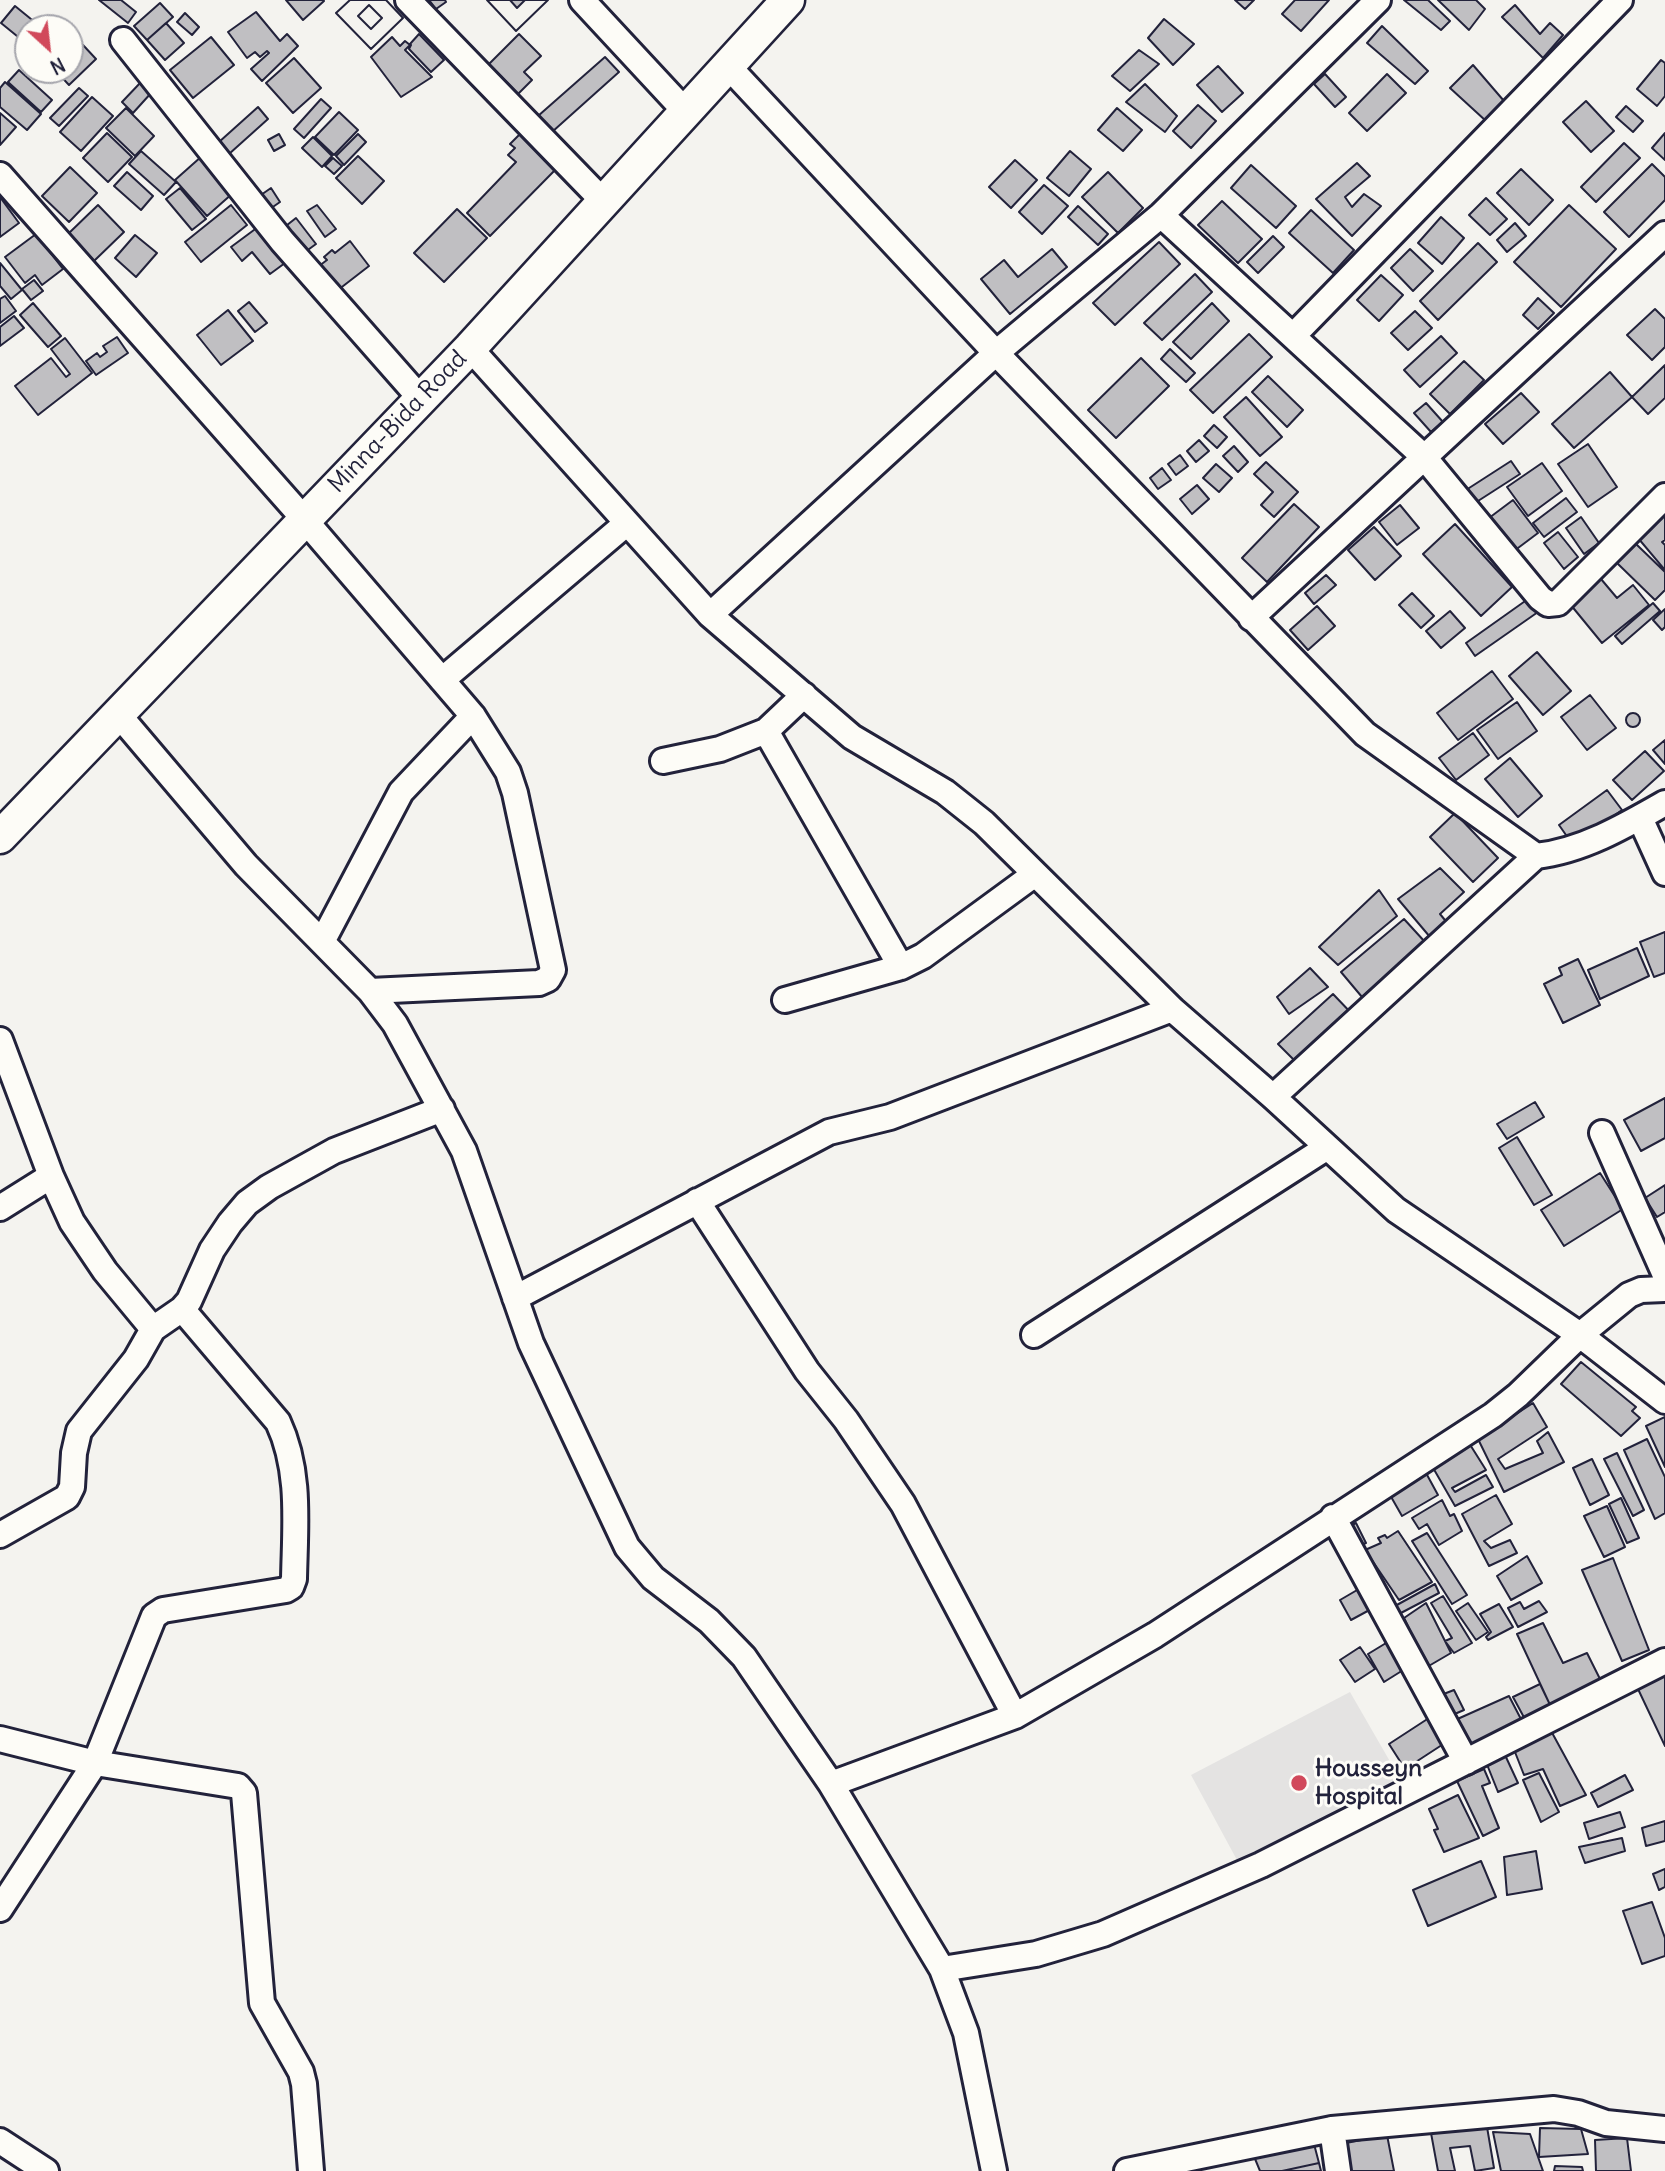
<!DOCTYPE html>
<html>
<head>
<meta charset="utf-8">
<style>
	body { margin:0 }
	#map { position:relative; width:1665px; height:2171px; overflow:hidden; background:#f4f3ef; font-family:Delius,sans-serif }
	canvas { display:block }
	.north { position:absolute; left:14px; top:14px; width:70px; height:70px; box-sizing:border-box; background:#fdfcf7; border:2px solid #a5a5ac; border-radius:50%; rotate:153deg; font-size:19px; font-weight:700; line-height:28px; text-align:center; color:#22223b }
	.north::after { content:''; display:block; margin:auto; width:24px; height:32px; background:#d1495b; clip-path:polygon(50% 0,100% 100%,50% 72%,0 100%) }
</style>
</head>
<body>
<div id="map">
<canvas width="1665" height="2171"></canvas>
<div class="north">N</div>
</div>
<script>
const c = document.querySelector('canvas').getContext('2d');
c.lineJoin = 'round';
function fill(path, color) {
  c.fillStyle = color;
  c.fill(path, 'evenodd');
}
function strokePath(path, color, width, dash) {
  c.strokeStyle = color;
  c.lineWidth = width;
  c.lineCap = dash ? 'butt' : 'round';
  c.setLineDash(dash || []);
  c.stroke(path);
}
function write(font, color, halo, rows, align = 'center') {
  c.font = font + ' Delius,sans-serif';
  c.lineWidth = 6;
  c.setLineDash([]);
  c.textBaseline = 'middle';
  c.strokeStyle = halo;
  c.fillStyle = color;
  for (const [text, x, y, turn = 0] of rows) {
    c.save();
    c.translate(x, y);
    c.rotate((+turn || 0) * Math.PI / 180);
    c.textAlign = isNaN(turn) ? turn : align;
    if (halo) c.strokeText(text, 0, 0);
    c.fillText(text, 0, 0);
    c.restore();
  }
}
const built = new Path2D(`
	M1350,1692L1407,1791L1244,1873L1191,1775Z`);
const building = new Path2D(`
	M99,0H121L136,12L128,23Z
	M286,0H323L324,1L303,20Z
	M350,0H386L403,18L371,49L336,13ZM369,5L382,18L371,29L358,16Z
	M350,0H386L403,18L371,49L336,13Z
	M429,0H445L446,2L436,9Z
	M487,0H510L517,8L525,0H548L516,31Z
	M487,0H548L516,31Z
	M1235,0H1254L1245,9Z
	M1295,0H1329L1301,31L1282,14Z
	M1404,0H1428L1450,21L1441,30Z
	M1438,0H1476L1485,9L1469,30Z
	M160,3L173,17L147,40L134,26Z
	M369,5L382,18L371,29L358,16Z
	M1515,5L1540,34L1550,23L1563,35L1543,58L1502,17Z
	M15,6L42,28H28V45L1,23Z
	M256,12L280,41L287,34L298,46L262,81L251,69L269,53L267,51L260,57L255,52L247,58L228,32Z
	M185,13L199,27L192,35L177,22Z
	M1164,19L1194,44L1173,65L1148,38Z
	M166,23L184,43L165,60L147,40Z
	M1382,26L1428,71L1415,84L1367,43Z
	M419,34L444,60L431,72L409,49L411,45L410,44Z
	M519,34L541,56L524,72L532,80L518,94L489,64Z
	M211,37L234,65L193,98L170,70Z
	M392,37L400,46L405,41L410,45L405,50L432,77L401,97L371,57Z
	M83,45L96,59L69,85L55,70H70V56Z
	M1139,50L1159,64L1130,91L1112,76Z
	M605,57L619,72L552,132L538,116Z
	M294,58L321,88L293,113L266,83Z
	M1661,60L1665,63V96L1657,106L1637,89Z
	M1473,65L1504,101L1486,121L1450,88Z
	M1218,66L1243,93L1222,112L1197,85Z
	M19,70L52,100L41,112L8,82Z
	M1325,74L1346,97L1335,107L1314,84Z
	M1387,74L1406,93L1367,131L1349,113Z
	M5,82L41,114L27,130L0,107V88Z
	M141,82L152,92L133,113L122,102Z
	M1145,84L1177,116L1165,132L1126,102Z
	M79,88L88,96L59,126L50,118Z
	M92,97L113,116L81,151L60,132Z
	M321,99L331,108L304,138L294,129Z
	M1586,101L1614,131L1591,152L1563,122Z
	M1198,105L1216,121L1191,148L1173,131Z
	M1626,106L1643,121L1633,132L1616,117Z
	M258,107L268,119L229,154L219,142Z
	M126,108L154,136L135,156L106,128Z
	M1117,108L1142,130L1123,151L1098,130Z
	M339,112L358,130L334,155L315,137Z
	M0,113L16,127L0,145Z
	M523,131L559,166L490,236L467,213L516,162L508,155L515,148L510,144Z
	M107,133L132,157L108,182L83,158Z
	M1665,133V160L1652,148Z
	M279,134L285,145L274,151L268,140Z
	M358,134L366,142L344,165L336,156Z
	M313,137L332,156L322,167L302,148Z
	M1624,143L1640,158L1596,202L1581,187Z
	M141,151L176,182L164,195L129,164Z
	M1070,151L1091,169L1069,196L1047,178Z
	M202,156L233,193L207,216L175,180Z
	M358,156L384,181L362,204L336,178Z
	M333,158L342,166L334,174L325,166Z
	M1015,160L1037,180L1011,208L989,187Z
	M1357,163L1370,176L1345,197L1352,207L1364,194L1381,206L1352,236L1316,199Z
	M1652,164L1665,177V200L1629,237L1604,212Z
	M1251,165L1296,206L1276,228L1231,188Z
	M70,167L97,193L69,222L42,196Z
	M1521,169L1553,200L1529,225L1497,193Z
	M127,172L153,196L141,210L114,186Z
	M1108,172L1143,208L1118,233L1082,197Z
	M1044,185L1068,206L1042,234L1019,212Z
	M180,188L206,219L192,230L166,199Z
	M271,188L280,202L267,211L258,197Z
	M0,197L19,223L0,237Z
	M1486,198L1507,219L1490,235L1469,215Z
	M1222,201L1262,239L1238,263L1198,225Z
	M98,205L124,232L94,261L68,234Z
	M231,205L247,225L201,262L185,242Z
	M317,205L336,229L325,237L307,211Z
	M1569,205L1616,249L1561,307L1514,262Z
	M1078,206L1108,234L1098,245L1068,217Z
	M457,209L487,238L444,282L414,253Z
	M1311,210L1354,250L1333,273L1289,233Z
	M1441,217L1464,238L1442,264L1418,243Z
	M296,218L316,244L301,255L282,229Z
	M1515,223L1526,236L1507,252L1497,240Z
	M258,227L285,263L270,274L252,252L242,261L231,247Z
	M36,234L63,269L42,285L35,275L25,283L5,257Z
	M135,235L157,253L136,277L115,258Z
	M1273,236L1284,247L1258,273L1247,262Z
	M350,241L369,266L338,290L319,266L327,260L324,257L332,250L335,253Z
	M1159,242L1180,264L1115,325L1093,303Z
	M1478,243L1497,262L1438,320L1420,301Z
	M1052,249L1067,267L1010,314L981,279L1004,260L1018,277Z
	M1410,249L1433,271L1413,291L1391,268Z
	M0,263L22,290L11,299L0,286Z
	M1195,274L1212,292L1162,340L1144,323Z
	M1381,275L1403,295L1379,321L1357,300Z
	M34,280L43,291L31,300L22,289Z
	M5,296L16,311L0,323V299Z
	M1538,298L1554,313L1538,329L1523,315Z
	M249,302L267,323L255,332L238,311Z
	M33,303L61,336L48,347L20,315Z
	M1212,303L1229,321L1191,359L1173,342Z
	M1655,309L1665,319V347L1652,360L1627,335Z
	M228,310L253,341L221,365L197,335Z
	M1415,311L1432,328L1408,350L1391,333Z
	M14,316L24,328L0,346V327Z
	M1249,334L1272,357L1213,413L1190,390Z
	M1441,336L1457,353L1420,387L1404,370Z
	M117,337L128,353L96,375L86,361L97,353L100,357L107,352L103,346Z
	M65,338L92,373L38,415L15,386L51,358L66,377L70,374L51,349Z
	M1170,349L1195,373L1186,382L1161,359Z
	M1141,358L1169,386L1116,438L1088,410Z
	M1464,361L1484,380L1450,414L1430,394Z
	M1665,365V398L1648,414L1632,397Z
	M1610,372L1632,397L1574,448L1552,424Z
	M1268,376L1303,410L1287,427L1252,392Z
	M1521,393L1539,412L1503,444L1485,424Z
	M1246,397L1282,437L1260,456L1224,417Z
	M1426,403L1443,422L1431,432L1414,413Z
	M1214,425L1227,437L1217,448L1204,436Z
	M1199,440L1209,451L1196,462L1187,451Z
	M1588,444L1617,487L1588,507L1558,464Z
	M1234,446L1248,462L1238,472L1223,456Z
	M1180,455L1188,466L1176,475L1168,464Z
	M1511,461L1520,474L1478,501L1466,490Z
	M1266,462L1298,492L1274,517L1261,505L1273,492L1254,474Z
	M1542,463L1562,491L1528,516L1507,487Z
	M1216,464L1232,478L1219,492L1203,478Z
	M1162,468L1171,480L1158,489L1150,478Z
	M1197,485L1209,499L1192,514L1180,499Z
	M1566,498L1577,512L1544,537L1533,523Z
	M1513,500L1538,533L1514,551L1489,518Z
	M1294,504L1319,527L1267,582L1242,558Z
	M1400,505L1419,528L1397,545L1379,522Z
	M1665,515V540L1662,542L1665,545V570L1638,538Z
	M1581,517L1599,543L1584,554L1566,528Z
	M1455,524L1512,587L1481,616L1423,554Z
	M1374,527L1401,556L1375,580L1348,550Z
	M1558,532L1578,557L1564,569L1544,543Z
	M1636,544L1665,572V590L1655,600L1617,563Z
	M1326,575L1336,585L1314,604L1305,593Z
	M1601,579L1617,598L1633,585L1649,605L1602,643L1570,604Z
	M1412,593L1434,616L1421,628L1399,605Z
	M1528,599L1538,612L1475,656L1466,643Z
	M1653,603L1660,611L1622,644L1615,636Z
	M1317,606L1335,626L1308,650L1290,630Z
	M1665,609V627L1662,630L1653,620Z
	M1450,611L1465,628L1441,648L1426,631Z
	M1537,652L1571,691L1543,715L1509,676Z
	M1492,671L1513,699L1458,740L1437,713Z
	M1590,695L1616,728L1587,750L1561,717Z
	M1517,702L1537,731L1498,759L1477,730Z
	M1626 720a7 7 0 1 1 14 0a7 7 0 1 1-14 0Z
	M1473,733L1489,755L1456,780L1439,758Z
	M1665,740V764L1653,750Z
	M1645,751L1664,771L1632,800L1613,780Z
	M1510,758L1542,796L1518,817L1485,779Z
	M1607,790L1622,810L1573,845L1559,825Z
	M1455,813L1498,858L1473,882L1430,837Z
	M1440,868L1464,892L1440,914L1449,925L1430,937L1398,899Z
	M1379,890L1397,916L1338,965L1319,947Z
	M1404,919L1425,942L1362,997L1341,972Z
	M1665,932V973L1654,977L1640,942Z
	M1637,948L1649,976L1600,999L1588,970Z
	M1578,959L1600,1005L1563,1023L1544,984L1562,975L1559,968Z
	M1310,968L1328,987L1289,1014L1277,997Z
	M1333,994L1354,1016L1303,1069L1278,1044Z
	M1665,1098V1138L1641,1151L1624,1120Z
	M1535,1102L1544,1117L1507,1139L1497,1124Z
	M1517,1137L1552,1195L1534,1205L1499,1148Z
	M1600,1173L1623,1209L1564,1246L1541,1210Z
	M1665,1185V1212L1657,1217L1645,1198Z
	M1581,1362L1636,1407L1632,1411L1640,1418L1621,1436L1561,1384Z
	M1533,1403L1547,1427L1498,1459L1505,1469L1543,1453L1537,1441L1548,1432L1564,1462L1504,1492L1478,1439Z
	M1665,1417V1467L1646,1426Z
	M1647,1439L1665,1477V1513L1655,1519L1624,1450Z
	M1469,1443L1486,1470L1452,1488L1455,1492L1486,1475L1493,1487L1455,1506L1432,1466Z
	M1617,1453L1644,1510L1633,1516L1604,1459Z
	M1592,1459L1609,1495L1590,1505L1573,1468Z
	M1426,1473L1438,1495L1402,1516L1390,1495Z
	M1496,1495L1512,1524L1484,1541L1491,1548L1510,1540L1517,1553L1489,1566L1462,1514Z
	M1621,1498L1639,1538L1627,1543L1609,1504Z
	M1442,1500L1450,1516L1454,1514L1462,1531L1439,1545L1427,1524L1419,1529L1412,1518Z
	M1607,1506L1625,1547L1604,1557L1584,1516Z
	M1356,1523L1366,1543L1357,1547L1348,1527Z
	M1398,1531L1432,1582L1399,1600L1365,1550L1381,1543L1378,1538L1385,1535L1387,1538Z
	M1427,1533L1467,1595L1452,1604L1412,1541Z
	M1527,1556L1542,1583L1511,1600L1497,1576Z
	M1613,1558L1649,1650L1622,1661L1582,1570Z
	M1435,1584L1439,1593L1399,1614L1395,1606Z
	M1364,1586L1375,1607L1351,1620L1340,1600Z
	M1443,1596L1472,1643L1454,1653L1445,1641L1452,1638L1431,1603Z
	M1539,1601L1547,1612L1518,1627L1508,1608L1520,1602L1524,1609Z
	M1426,1603L1451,1653L1427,1667L1404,1618Z
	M1468,1603L1488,1632L1476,1640L1456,1611Z
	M1499,1604L1513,1627L1488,1640L1486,1637L1491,1632L1480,1614Z
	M1543,1623L1563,1663L1587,1653L1603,1685L1551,1707L1517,1634Z
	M1391,1640L1408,1667L1384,1682L1368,1654Z
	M1360,1647L1375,1669L1355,1682L1340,1660Z
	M1665,1675V1746L1638,1689Z
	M1540,1684L1553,1711L1527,1723L1513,1697Z
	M1454,1690L1464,1710L1450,1716L1441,1695Z
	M1509,1696L1523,1723L1466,1748L1453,1721Z
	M1432,1716L1448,1741L1405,1769L1389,1744Z
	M1550,1729L1586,1795L1560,1806L1543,1769L1524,1775L1513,1747Z
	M1505,1755L1518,1783L1498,1792L1486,1762Z
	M1484,1769L1490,1783L1482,1786L1499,1828L1483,1836L1457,1781Z
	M1539,1773L1559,1812L1541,1822L1523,1780Z
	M1625,1775L1633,1790L1598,1807L1591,1793Z
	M1458,1795L1479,1838L1444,1852L1434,1830L1438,1829L1429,1809Z
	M1620,1812L1625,1827L1589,1839L1584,1823Z
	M1665,1821V1841L1646,1846L1642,1828Z
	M1622,1838L1625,1851L1585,1863L1579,1847Z
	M1536,1851L1542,1889L1507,1895L1504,1857Z
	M1481,1861L1496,1897L1428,1926L1413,1890Z
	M1665,1869V1887L1659,1890L1653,1874Z
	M1652,1902L1665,1938V1956L1642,1964L1623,1911Z
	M1487,2127L1494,2168L1475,2171L1470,2146L1450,2148L1455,2171H1438L1431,2133Z
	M1540,2128L1581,2129L1588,2154L1539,2157Z
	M1493,2132L1530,2134L1543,2171H1501Z
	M1387,2135L1394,2171H1350L1346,2143Z
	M1627,2138L1631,2171H1596L1595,2140Z
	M1314,2144L1319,2163L1282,2171H1260L1253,2154Z
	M1319,2163L1321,2171H1282Z
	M1555,2166L1582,2167L1583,2171H1554Z`);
const minor = new Path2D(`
	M408,0L603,201
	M582,0L685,111
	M123,40L282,241L421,399
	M727,65L996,353L1365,734L1536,856
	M0,175L304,519L473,716L508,772L515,793L553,970L548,979L539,983L370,991
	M1161,215L1424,457L1540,598L1548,604L1558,603L1665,496
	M1293,336L1620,0
	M470,348L710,615L852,737L945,792L984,823L1172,1009L1273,1097L1396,1210L1580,1335L1665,1401
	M710,615L996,353L1161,215L1378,0
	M1251,618L1665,234
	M442,680L627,523
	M118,714L246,865L370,991L395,1024L464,1151L531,1343L627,1547L653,1578L709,1621L744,1657L831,1784L942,1969L966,2033L994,2171
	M766,731L901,967
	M663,761L720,749L766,731L804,695
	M1640,818L1665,873
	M322,942L401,792L473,716
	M785,1000L901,967L923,956L1035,874
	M0,1040L51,1176L72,1222L105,1271L153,1329L136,1359L79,1431L74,1453L72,1487L67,1497L0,1535
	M1273,1097L1536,856C1582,851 1625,826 1665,803
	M1602,1133L1665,1275
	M697,1201L807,1371L846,1420L903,1504L1015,1716
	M0,1208L51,1176
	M515,1298L829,1132L890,1117L1172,1009
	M153,1329L182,1309L189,1301L212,1250L230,1223L247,1203L269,1187L334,1151L442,1109
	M1034,1335L1326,1148
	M1333,1517L1466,1762
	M0,1739L95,1763L238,1786L244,1793L262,2003L301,2072L304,2084L311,2171
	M831,1784L1015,1716L1155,1635L1493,1415L1518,1395L1580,1335L1629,1295L1641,1290L1665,1289
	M0,1909L95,1763L154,1616L163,1610L286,1590L291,1587L294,1579C295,1525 301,1471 278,1422L182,1309
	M942,1969L1036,1954L1103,1934L1261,1865L1665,1661
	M1332,2129L1338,2171
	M0,2141L46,2171
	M1127,2171L1332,2129L1554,2109L1578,2113L1606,2123L1665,2129`);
const major = new Path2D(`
	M0,837L470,348L788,0`);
const markers = [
	[1299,1783,9,"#d1495b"]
];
const streetNames = [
	["Minna-Bida Road",398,422,-46]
];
const poiNames = [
	["Housseyn",1315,1769],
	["Hospital",1315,1797]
];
fill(built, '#e4e3e2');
fill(building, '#c0bfc2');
strokePath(building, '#22223b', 2);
strokePath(minor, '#22223b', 30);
strokePath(major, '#22223b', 37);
strokePath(minor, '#fdfcf7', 24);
strokePath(major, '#fdfcf7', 32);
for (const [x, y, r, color] of markers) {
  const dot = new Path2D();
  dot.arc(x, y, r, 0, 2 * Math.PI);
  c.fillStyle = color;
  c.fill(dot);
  strokePath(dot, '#fdfcf7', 2.5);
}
write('24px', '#22223b', '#fdfcf7', streetNames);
write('bold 24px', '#22223b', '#fdfcf7', poiNames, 'left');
</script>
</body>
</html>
